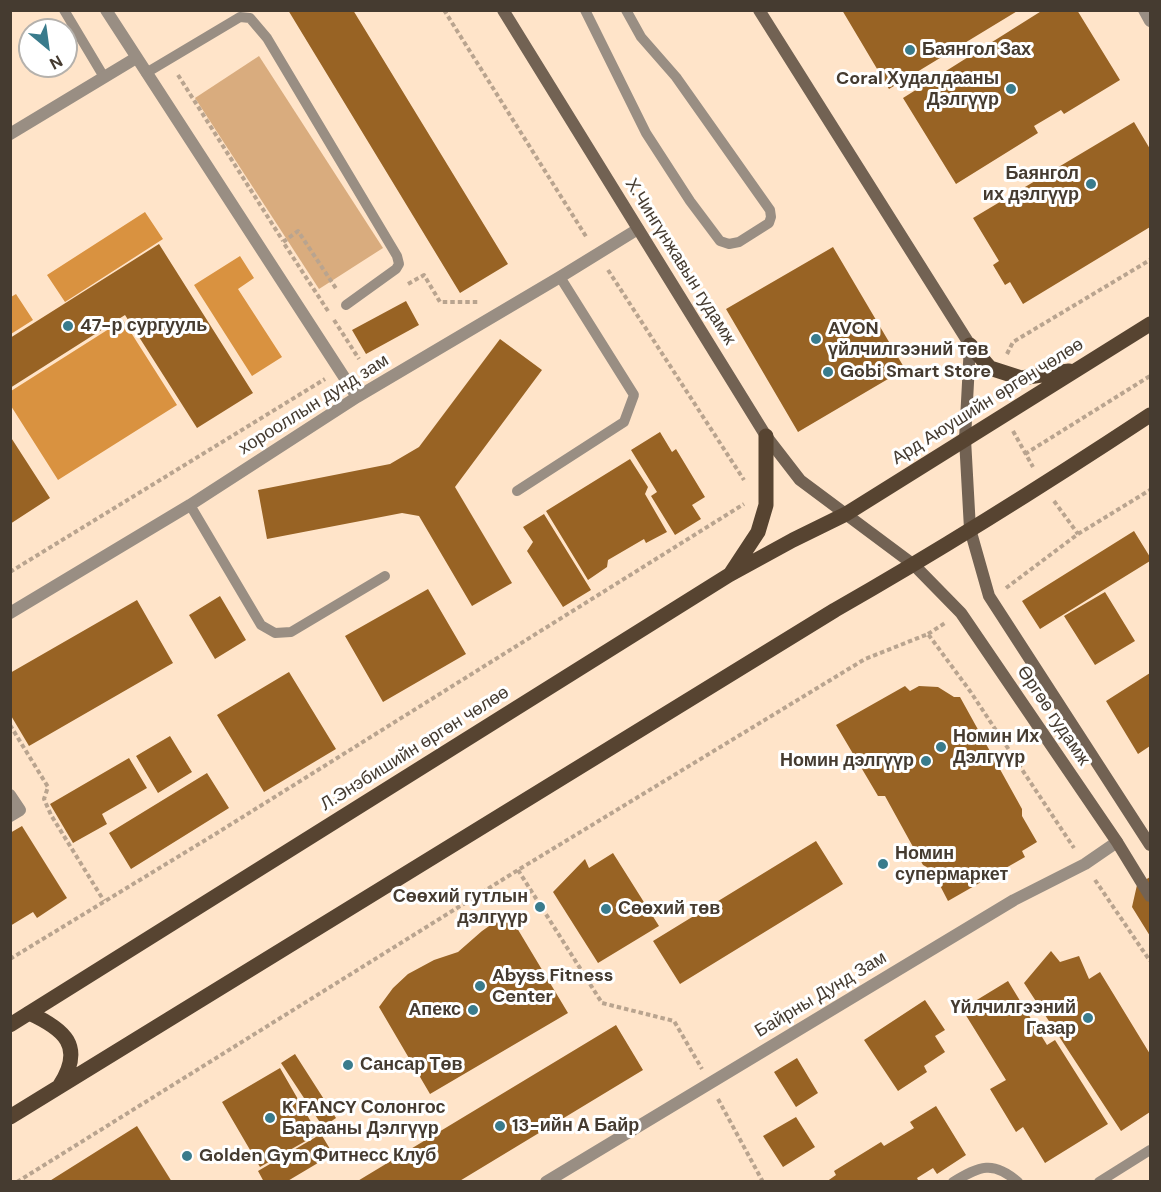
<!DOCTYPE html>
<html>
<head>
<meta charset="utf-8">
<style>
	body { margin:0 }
	#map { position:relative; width:1161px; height:1192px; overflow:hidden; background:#ffe4c9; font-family:"DM Sans",sans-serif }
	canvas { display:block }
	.frame { position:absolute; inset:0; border:12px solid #453b30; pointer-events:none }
	.north { position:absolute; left:18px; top:18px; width:60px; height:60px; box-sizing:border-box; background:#fff; border:2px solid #b5b1ac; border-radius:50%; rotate:151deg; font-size:16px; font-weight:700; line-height:24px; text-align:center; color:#453b30 }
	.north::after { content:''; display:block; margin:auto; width:21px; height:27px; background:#397b8c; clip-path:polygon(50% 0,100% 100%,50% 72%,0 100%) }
</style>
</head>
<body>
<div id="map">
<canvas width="1161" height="1192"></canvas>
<div class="frame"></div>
<div class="north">N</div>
</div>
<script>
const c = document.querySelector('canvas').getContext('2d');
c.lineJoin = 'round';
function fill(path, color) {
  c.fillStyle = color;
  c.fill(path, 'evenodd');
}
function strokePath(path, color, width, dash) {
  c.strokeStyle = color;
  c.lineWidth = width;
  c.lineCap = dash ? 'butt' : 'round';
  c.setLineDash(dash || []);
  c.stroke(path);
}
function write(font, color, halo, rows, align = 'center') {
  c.font = font + ' "DM Sans",sans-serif';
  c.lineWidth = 6;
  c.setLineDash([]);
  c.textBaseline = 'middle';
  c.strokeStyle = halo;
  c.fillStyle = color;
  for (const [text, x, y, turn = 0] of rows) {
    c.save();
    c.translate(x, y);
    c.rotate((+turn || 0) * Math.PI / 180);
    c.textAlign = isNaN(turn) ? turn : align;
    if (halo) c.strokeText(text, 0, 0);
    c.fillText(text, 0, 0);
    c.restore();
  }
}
const green = new Path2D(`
	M259,56L383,248L319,289L195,98Z`);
const forest = new Path2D(`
	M145,212L163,239L65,302L47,275Z
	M240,256L254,278L238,289L282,357L252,376L194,285Z
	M16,294L33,320L11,334V297Z
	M123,320L177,405L58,480L11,406V391Z`);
const building = new Path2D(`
	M288,10H353L508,264L460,293Z
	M842,10H1019L889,89Z
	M1043,10H1077L1120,80L1064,114L1061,110L1034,126L1038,133L956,184L903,98Z
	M1134,122L1150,149V227L1023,304L1010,282L1005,285L993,265L999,261L973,218Z
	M159,244L253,393L197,428L125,315L10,388V338Z
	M833,247L905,369L798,432L726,309Z
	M406,301L419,325L366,354L352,330Z
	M500,339L542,370L455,487L512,583L472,606L419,516L402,513L267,539L258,490L390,464L419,447Z
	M660,432L672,452L676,449L705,497L692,505L701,519L675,535L651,496L657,492L631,450Z
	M10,436L50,498L10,524Z
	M630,459L648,487L645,494L667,532L646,543L644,539L608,560L607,567L588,580L546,511Z
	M544,514L591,590L563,607L527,551L533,542L523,527Z
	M1134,531L1150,557V561L1040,629L1022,601Z
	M428,589L466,654L383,702L345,636Z
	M1105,592L1135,641L1095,665L1064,616Z
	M220,596L246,640L215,659L189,615Z
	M137,600L173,663L29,746L10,714V673Z
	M289,672L336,749L264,792L217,715Z
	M1150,673V746L1138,754L1106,701Z
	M905,686L910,691L919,686L938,687L954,697H960L1022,809V816L1037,842L1022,851L1025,857L948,901L932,870L923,865L885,796H878L836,725Z
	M170,736L192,772L158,793L136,756Z
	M129,758L147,788L102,814L107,824L73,843L50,804Z
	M207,773L229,808L131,869L109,833Z
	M22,826L67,898L37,918L33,912L10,926V833Z
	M816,841L843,884L680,984L653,941Z
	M613,853L659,926L598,963L553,892L585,859L589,868Z
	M1150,877V936L1132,907L1137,885Z
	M499,922L514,923L568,1013L430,1094L379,1007L393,988L408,974L434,960L458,952L482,931L492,924Z
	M1051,951L1060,962L1079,956L1089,979L1100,972L1150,1054V1112L1121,1131L1024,983Z
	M1008,981L1047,1045L1055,1040L1108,1124L1045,1163L1023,1127L1016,1132L990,1089L1006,1080L962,1009Z
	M925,1000L945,1030L935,1036L945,1052L924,1066L927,1072L898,1091L864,1040Z
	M616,1025L643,1070L458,1182H356Z
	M295,1054L336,1118L323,1127L281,1063Z
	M797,1058L818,1093L796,1107L774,1072Z
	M280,1068L318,1134L260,1167L222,1102Z
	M936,1106L966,1155L937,1174L933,1168L917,1178L919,1182H826L836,1175L834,1171L881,1142L884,1146L914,1128L910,1122Z
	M796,1117L815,1147L783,1167L763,1136Z
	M137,1126L172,1182H48Z
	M321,1134L333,1154L286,1182H264L258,1171Z`);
const path = new Path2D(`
	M444,10L587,238
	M178,75L283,241
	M608,270L744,480
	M408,284L424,275L440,302H480
	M328,311L283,242L298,231L337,290
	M334,320L359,359
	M1007,354L1013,342L1150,260
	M1013,431L1033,467
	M1025,454L1150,376
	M1054,501L1078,534
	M10,572L325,379
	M1006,588L1078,534L1150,490
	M928,634L945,623
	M10,725L48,787L44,799L51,815L104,901
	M518,870L602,1003L674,1021L702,1069
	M1095,880L1150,961
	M10,959L217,833L744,504
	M718,1099L763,1182
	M17,1182L518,870L865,659L928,634L970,691L1074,848`);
const lane = new Path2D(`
	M64,10L104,77
	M585,10L646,133L690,201L720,241L729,244L739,242L769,223L771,217L770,210L676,77L641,37L626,10
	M146,73L240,17L250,18L267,38L397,256L399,264L396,269L346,305
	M517,491L624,422L634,395L560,277
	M190,505L261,625L275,633L291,632L385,576
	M953,1182C980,1166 993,1160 1018,1182
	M1099,1182L1150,1150`);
const street = new Path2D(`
	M106,10L357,397
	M1144,10L1150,21
	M10,134L136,58
	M10,613L190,505L357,397L560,277L638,229
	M10,795L20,810L10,816
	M546,1182L1014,900L1085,864L1117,842`);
const secondary = new Path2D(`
	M503,10L766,436L800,480L914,565L961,613L1117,842L1150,896
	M759,10L970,345L965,439L970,529L989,596L1150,845`);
const primary = new Path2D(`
	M970,345L990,368L1021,378L1069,371
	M731,573L758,532L766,505V436
	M29,1013C64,1029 85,1046 60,1085
	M10,1025L729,575L793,540L846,514L1150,324
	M10,1117L835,610C942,549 1047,483 1150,415`);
const markers = [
	[910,50,6,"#397b8c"],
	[1011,89,6,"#397b8c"],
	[1091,184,6,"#397b8c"],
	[68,326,6,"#397b8c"],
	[816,339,6,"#397b8c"],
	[828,372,6,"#397b8c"],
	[941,747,6,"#397b8c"],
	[926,761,6,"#397b8c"],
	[883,864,6,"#397b8c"],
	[540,907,6,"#397b8c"],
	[606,909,6,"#397b8c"],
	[480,986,6,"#397b8c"],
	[473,1010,6,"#397b8c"],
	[1088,1018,6,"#397b8c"],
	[348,1065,6,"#397b8c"],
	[270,1118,6,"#397b8c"],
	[500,1126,6,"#397b8c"],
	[187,1156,6,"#397b8c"]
];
const poiNames = [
	["Баянгол Зах",922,50],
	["Coral Худалдааны",999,79,"right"],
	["Дэлгүүр",999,100,"right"],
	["Баянгол",1079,174,"right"],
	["их дэлгүүр",1079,195,"right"],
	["47-р сургууль",80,326],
	["AVON",828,329],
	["үйлчилгээний төв",828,350],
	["Gobi Smart Store",840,372],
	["Номин Их",953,737],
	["Дэлгүүр",953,758],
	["Номин дэлгүүр",914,761,"right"],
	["Номин",895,854],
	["супермаркет",895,875],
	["Сөөхий гутлын",528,897,"right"],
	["дэлгүүр",528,918,"right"],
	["Сөөхий төв",618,909],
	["Abyss Fitness",492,976],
	["Center",492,997],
	["Үйлчилгээний",1076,1008,"right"],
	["Газар",1076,1029,"right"],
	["Aпекс",461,1010,"right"],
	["Сансар Төв",360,1065],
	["K FANCY Солонгос",282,1108],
	["Барааны Дэлгүүр",282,1129],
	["13-ийн А Байр",512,1126],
	["Golden Gym Фитнесс Клуб",199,1156]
];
const streetNames = [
	["Х.Чингүнжавын гудамж",680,262,58],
	["Ард Аюушийн өргөн чөлөө",988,402,-32],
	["хорооллын дунд зам",314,405,-32],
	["Өргөө гудамж",1053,716,56],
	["Л.Энэбишийн өргөн чөлөө",415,749,-32],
	["Байрны Дунд Зам",821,995,-31]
];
fill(green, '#d9ac7e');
fill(forest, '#d99240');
fill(building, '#986324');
strokePath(path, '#b9a48f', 4, [4.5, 3]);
strokePath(lane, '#998e83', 10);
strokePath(street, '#998e83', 12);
strokePath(secondary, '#726253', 12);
strokePath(primary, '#574431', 15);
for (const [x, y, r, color] of markers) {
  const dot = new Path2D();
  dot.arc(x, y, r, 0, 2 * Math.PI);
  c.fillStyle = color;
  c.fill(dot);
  strokePath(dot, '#fff', 2);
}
write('bold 18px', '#453b30', '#fff', poiNames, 'left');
write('18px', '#453b30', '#fff', streetNames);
</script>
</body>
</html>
